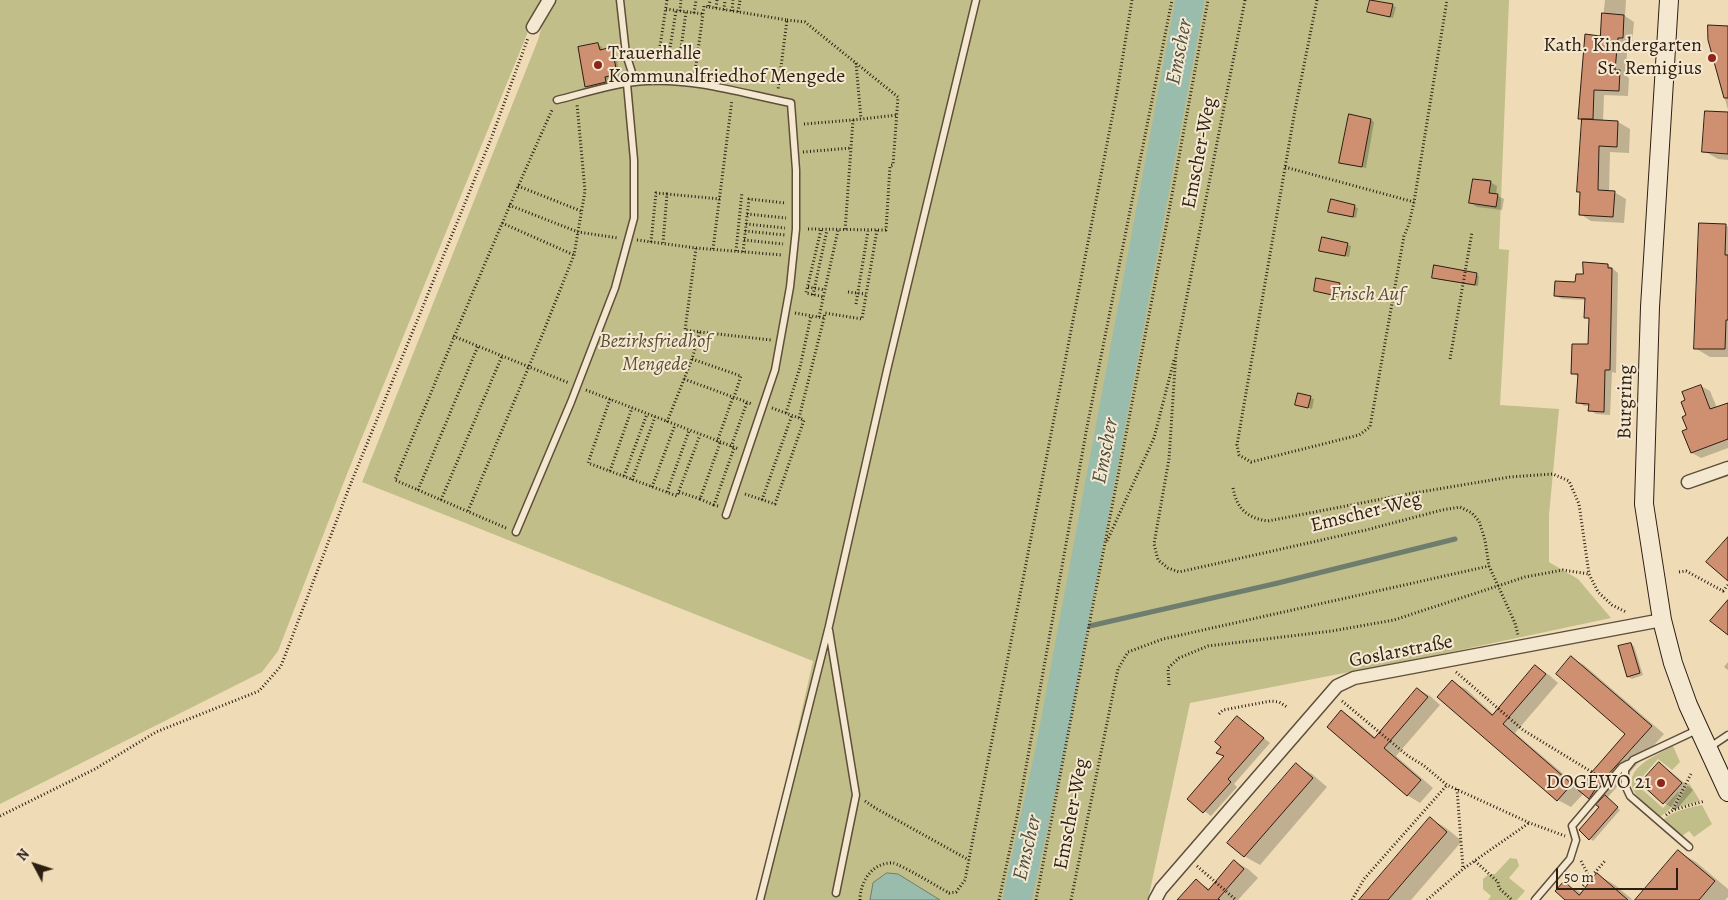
<!DOCTYPE html>
<html>
<head>
<meta charset="utf-8">
<style>
	body { margin:0 }
	#map { position:relative; width:1728px; height:900px; overflow:hidden; background:#efdcb7; font-family:Alegreya,serif }
	canvas { display:block }
	.north { position:absolute; left:10px; top:840px; width:50px; height:50px; -webkit-text-stroke:4px #f5e8d0; paint-order:stroke; rotate:310deg; font-size:14px; font-weight:700; line-height:20px; text-align:center; color:#2e1e12 }
	.north::after { content:''; display:block; margin:auto; width:18px; height:22px; background:#2e1e12; clip-path:polygon(50% 0,100% 100%,50% 72%,0 100%) }
	.scale { position:absolute; left:1556px; top:868px; width:122px; height:22px; box-sizing:border-box; border:2px solid #2e1e12; border-top:0; padding-left:6px; font-size:15px; line-height:18px; white-space:nowrap; color:#2e1e12; -webkit-text-stroke:4px #f5e8d0; paint-order:stroke }
</style>
</head>
<body>
<div id="map">
<canvas width="1728" height="900"></canvas>
<div class="north">N</div>
<div class="scale">50 m</div>
</div>
<script>
const c = document.querySelector('canvas').getContext('2d');
c.lineJoin = 'round';
function fill(path, color) {
  c.fillStyle = color;
  c.fill(path, 'evenodd');
}
function strokePath(path, color, width, dash) {
  c.strokeStyle = color;
  c.lineWidth = width;
  c.lineCap = dash ? 'butt' : 'round';
  c.setLineDash(dash || []);
  c.stroke(path);
}
function write(font, color, halo, rows, align = 'center') {
  c.font = font + ' Alegreya,serif';
  c.lineWidth = 4;
  c.setLineDash([]);
  c.textBaseline = 'middle';
  c.strokeStyle = halo;
  c.fillStyle = color;
  for (const [text, x, y, turn = 0] of rows) {
    c.save();
    c.translate(x, y);
    c.rotate((+turn || 0) * Math.PI / 180);
    c.textAlign = isNaN(turn) ? turn : align;
    if (halo) c.strokeText(text, 0, 0);
    c.fillText(text, 0, 0);
    c.restore();
  }
}
const green = new Path2D(`
	M0,0H541L347,474L278,651L262,672L0,804Z
	M549,0H1509L1499,249L1509,250L1500,405L1559,409L1549,515V562L1578,579L1611,618L1437,655L1190,703L1148,900H759L813,661L362,482L538,40Z
	M1673,746L1680,762L1672,770L1658,759L1636,784L1663,808L1678,792L1679,793L1670,809L1660,817C1654,811 1645,805 1639,798C1616,771 1653,757 1673,746Z
	M1689,783L1700,801L1675,808Z
	M1702,805L1712,824L1694,837L1689,831L1682,836L1663,820C1675,810 1687,808 1702,805Z
	M1510,858L1517,859L1519,866L1509,878L1525,891L1517,900H1488L1491,896L1483,889V879L1489,874H1495Z`);
const water = new Path2D(`
	M887,873L898,874L940,900H870L873,883Z`);
const shadow = new Path2D(`
	M1371,0L1396,7L1393,18L1369,11Z
	M1605,0H1626L1625,16L1634,22L1632,43H1628L1625,75L1629,78L1628,96L1604,95L1603,121L1618,122L1630,129L1629,153L1610,152L1609,192H1614L1626,199L1624,223L1591,221L1580,214L1581,193L1579,191L1583,120L1579,118L1601,37Z
	M1728,27V110L1709,40Z
	M598,45L602,47V50L612,49L615,51L620,76L608,78L609,84L590,88L586,86Z
	M1728,114V160L1718,159L1704,151Z
	M1371,120L1374,122L1366,168L1340,162Z
	M1490,182L1497,186L1496,195L1504,199L1502,210L1477,207L1471,203Z
	M1332,201L1358,208L1356,218L1330,212Z
	M1725,225L1728,227V357H1710L1695,348Z
	M1323,239L1351,246L1349,257L1324,252Z
	M1608,265L1618,273L1616,373L1612,372L1610,415L1596,414L1590,410V406H1584L1578,402L1579,377L1572,373L1589,346L1590,320L1585,317L1586,300L1562,299L1556,296L1576,284L1584,275Z
	M1476,275L1479,276L1478,286L1437,279Z
	M1339,284L1342,286L1340,297L1315,290Z
	M1701,386L1710,391L1717,408L1728,404V448L1701,458L1692,453L1688,416Z
	M1299,395L1314,399L1312,409L1297,404Z
	M1631,644L1634,646L1643,675L1632,679L1628,677L1620,647Z
	M1571,658L1584,665L1664,734L1607,798L1620,810L1593,841L1580,830L1601,807L1599,803L1584,793L1571,807L1558,800L1452,682L1466,689L1494,715L1536,667L1549,675L1558,683L1515,733L1580,788L1627,734Z
	M1728,662V670L1724,667Z
	M1418,689L1430,696L1440,705L1396,756L1433,788L1420,803L1407,795L1342,712L1354,719L1376,738Z
	M1238,717L1270,743L1234,784L1237,787L1211,816L1188,799L1225,756Z
	M1659,764L1670,771L1693,790L1676,810L1664,803L1642,783Z
	M1296,765L1312,774L1327,787L1260,865L1244,856Z
	M1431,819L1446,828L1462,841L1411,900H1367Z
	M1679,852L1696,862L1728,889V897L1725,900H1637Z
	M1234,861L1248,869L1258,878L1238,900H1188L1196,881L1210,889Z
	M1598,875L1615,885L1633,900H1567L1564,883L1582,893Z`);
const stream = new Path2D(`
	M1072,630L1278,583L1455,539`);
const river = new Path2D(`
	M1017,900L1050,750L1190,0`);
const building = new Path2D(`
	M1370,0L1393,4L1390,17L1367,12Z
	M1602,13L1624,15L1623,38H1618L1615,70H1620L1619,91L1594,90L1593,119H1578L1585,34L1600,36Z
	M1708,25L1728,26V98H1724L1708,40Z
	M598,43L600,50L612,47L617,74L605,77L606,82L585,87L578,47Z
	M1705,111L1728,112V154L1702,152Z
	M1349,114L1371,119L1362,167L1339,163Z
	M1582,119L1618,121L1617,147L1599,146L1598,190L1615,191L1613,217L1579,215L1580,192H1577Z
	M1473,179L1491,181L1489,193L1498,194L1496,207L1469,203Z
	M1331,199L1355,205L1353,217L1328,212Z
	M1699,223L1726,224L1725,255H1728V320H1726L1725,349H1694Z
	M1322,237L1348,243L1345,256L1319,251Z
	M1583,262L1608,264V268H1612L1610,370H1605L1604,412L1588,411L1589,404L1576,403L1578,374H1571L1572,344H1588L1589,318H1584L1585,298L1554,296L1555,281L1575,282L1576,274H1583Z
	M1434,265L1477,273L1475,285L1432,278Z
	M1316,278L1340,283L1337,296L1314,291Z
	M1701,385L1710,409L1728,403V439L1691,453L1682,431L1687,429L1682,417L1686,415L1681,402L1685,400L1682,392Z
	M1298,393L1311,396L1308,408L1295,405Z
	M1728,537V581L1706,562Z
	M1728,600V635L1710,621Z
	M1631,643L1640,673L1627,677L1618,646Z
	M1571,656L1652,726L1596,788L1589,799L1577,789L1625,734L1556,674Z
	M1535,665L1546,674L1503,724L1572,784L1557,801L1437,697L1452,680L1492,715Z
	M1417,688L1428,697L1384,748L1421,780L1407,796L1327,727L1341,710L1374,738Z
	M1237,716L1264,738L1228,779L1231,782L1203,813L1187,799L1224,756L1216,753L1221,747L1215,742Z
	M1659,762L1682,783L1663,804L1640,783Z
	M1296,763L1313,778L1244,857L1227,843Z
	M1605,795L1618,807L1589,840L1579,830L1599,807L1596,805Z
	M1430,817L1447,832L1412,872L1388,900H1359Z
	M1678,850L1715,881L1699,900H1635Z
	M1234,860L1244,869L1218,899L1220,900H1177L1196,879L1208,890Z
	M1597,873L1628,900H1565L1555,891L1564,881L1579,895Z`);
const path = new Path2D(`
	M667,0L659,53L697,57
	M1245,0L1176,352L1169,459L1154,544L1158,560L1168,568L1179,572L1366,530L1442,510L1460,507L1472,513L1479,521L1485,540L1489,566L1515,623L1518,635
	M1317,0L1295,110L1237,445L1239,455L1251,462L1359,435L1370,427L1404,236L1409,224L1414,202L1447,0
	M709,7L787,20L778,90
	M716,8L717,0
	M666,9L703,14
	M724,10L725,0
	M680,11L681,0
	M732,11L733,0
	M738,12L740,0
	M694,13L696,0
	M787,20L805,22L898,97L893,165L890,166L886,230L807,229
	M669,54L676,11
	M680,55L686,12
	M856,63L861,119
	M695,73L704,6L709,7L710,0
	M853,120L897,115
	M804,124L853,120L845,231
	M803,152L851,148
	M1285,167L1414,202
	M518,186L581,211
	M509,205L578,232L618,238
	M747,214L786,218
	M502,223L574,255
	M746,224L785,228
	M821,230L806,293L824,297
	M745,231L785,235
	M637,240L696,248L782,255
	M744,240L783,244
	M651,242L656,193L667,194
	M663,243L667,194L720,199
	M713,249L732,100
	M736,251L742,192
	M743,252L749,199L785,203
	M808,287L825,290
	M848,292L866,294
	M813,295L827,230
	M856,304L868,231
	M795,313L824,318L825,313L862,319L877,230
	M819,317L838,230
	M700,332L771,340
	M453,336L569,383
	M692,359L741,376L734,397
	M1450,359L1472,232
	M684,379L752,404
	M586,390L739,449
	M610,399L588,463L677,496L700,435
	M772,408L799,418
	M786,413L800,367L811,316
	M667,422L692,359L700,332L685,330L696,248
	M717,442L733,397
	M731,447L747,402
	M610,471L632,408
	M624,476L647,414
	M632,480L655,417
	M652,487L675,425
	M1233,488C1237,509 1247,518 1268,521L1408,494L1510,477L1553,474L1569,481L1579,504L1589,574L1598,592L1612,605L1626,612
	M418,490L478,346
	M667,492L689,431
	M679,492L700,499L720,443
	M745,494L775,504L804,420L799,418L824,318
	M700,499L714,505
	M441,500L502,356
	M762,500L792,415
	M718,506L714,505L734,448
	M468,511L543,333L574,255L585,191L577,104
	M506,528L395,480C446,356 497,232 552,110
	M1107,541L1154,438L1174,360
	M1679,572L1686,571L1723,591L1728,585
	M1456,672L1523,730L1600,777
	M1169,685L1168,668L1179,658L1208,646L1332,631L1394,620L1525,577L1563,570L1589,574
	M1342,701L1408,756L1423,765L1447,785L1530,823L1565,836
	M1219,714L1223,710L1271,701L1279,702L1287,707
	M1457,789L1463,868
	M865,801L877,809L969,860
	M1673,809L1691,774
	M1666,815L1673,810L1705,801
	M0,816L95,769L156,732L259,691L281,666L349,488L491,139L528,38
	M1475,861L1498,882L1499,888L1512,900
	M1581,861L1590,878
	M1197,866L1236,900
	M1583,886L1605,861
	M860,900C860,882 872,862 893,863C900,864 940,888 949,893L956,892L965,880L1117,92L1132,0
	M999,900L1018,812L1087,427L1172,0
	M1036,900L1166,227L1208,0
	M1071,900L1118,669L1128,652L1163,639L1489,566
	M1352,900L1364,879L1447,785
	M1427,900L1463,869L1529,823`);
const lane = new Path2D(`
	M620,0L626,54L635,82
	M557,100C585,93 618,82 647,81C694,78 745,94 791,103L796,170V229L790,287L775,370L726,515
	M516,532L571,402L615,288L634,218V160L627,84
	M829,630L856,795L836,893
	M1710,747L1728,735
	M1689,847L1630,796L1625,785V770L1633,760L1699,729
	M760,900L829,626L887,370L976,0
	M1535,900L1570,859L1576,840L1572,826L1622,767L1628,764`);
const street = new Path2D(`
	M533,27L549,0
	M1688,482L1728,468
	M1155,900L1161,889L1337,686L1354,678L1662,620`);
const secondary = new Path2D(`
	M1669,0L1650,307L1644,504L1662,620L1673,663L1688,705L1728,792`);
const markers = [
	[1712,58,5,"#8f2418"],
	[598,65,5,"#8f2418"],
	[1661,783,5,"#8f2418"]
];
const poiNames = [
	["Kath. Kindergarten",1702,46],
	["St. Remigius",1702,69],
	["Trauerhalle",608,54,"left"],
	["Kommunalfriedhof Mengede",608,77,"left"],
	["DOGEWO 21",1651,783]
];
const streetNames = [
	["Emscher-Weg",1200,153,-79],
	["Burgring",1626,402,-89],
	["Emscher-Weg",1366,513,-14],
	["Goslarstraße",1401,652,-11],
	["Emscher-Weg",1072,814,-79]
];
const parkNames = [
	["Frisch Auf",1367,295],
	["Bezirksfriedhof",655,342],
	["Mengede",655,365]
];
const waterNames = [
	["Emscher",1180,52,-79],
	["Emscher",1106,451,-79],
	["Emscher",1028,848,-77]
];
fill(green, '#c1be89');
fill(water, '#9abcad');
strokePath(water, '#6f7d6f', 1);
fill(shadow, '#0003');
strokePath(stream, '#6f7d6f', 5);
strokePath(river, '#9abcad', 29);
fill(building, '#cf8f71');
strokePath(building, '#2e1e12', 1);
strokePath(lane, '#5e4e3b', 9);
strokePath(street, '#5e4e3b', 15);
strokePath(secondary, '#2e1e12', 20);
strokePath(path, '#2e1e12', 3, [1, 2.5]);
strokePath(lane, '#f5e8d0', 6);
strokePath(street, '#f5e8d0', 12);
strokePath(secondary, '#f5e8d0', 18);
for (const [x, y, r, color] of markers) {
  const dot = new Path2D();
  dot.arc(x, y, r, 0, 2 * Math.PI);
  c.fillStyle = color;
  c.fill(dot);
  strokePath(dot, '#f5e8d0', 2);
}
write('20px', '#2e1e12', '#f5e8d0', poiNames, 'right');
write('20px', '#2e1e12', '#f5e8d0', streetNames);
write('italic 20px', '#5a4e36', '#f5e8d0', parkNames);
write('italic 21px', '#4e4d40', '#f5e8d0', waterNames);
</script>
</body>
</html>
